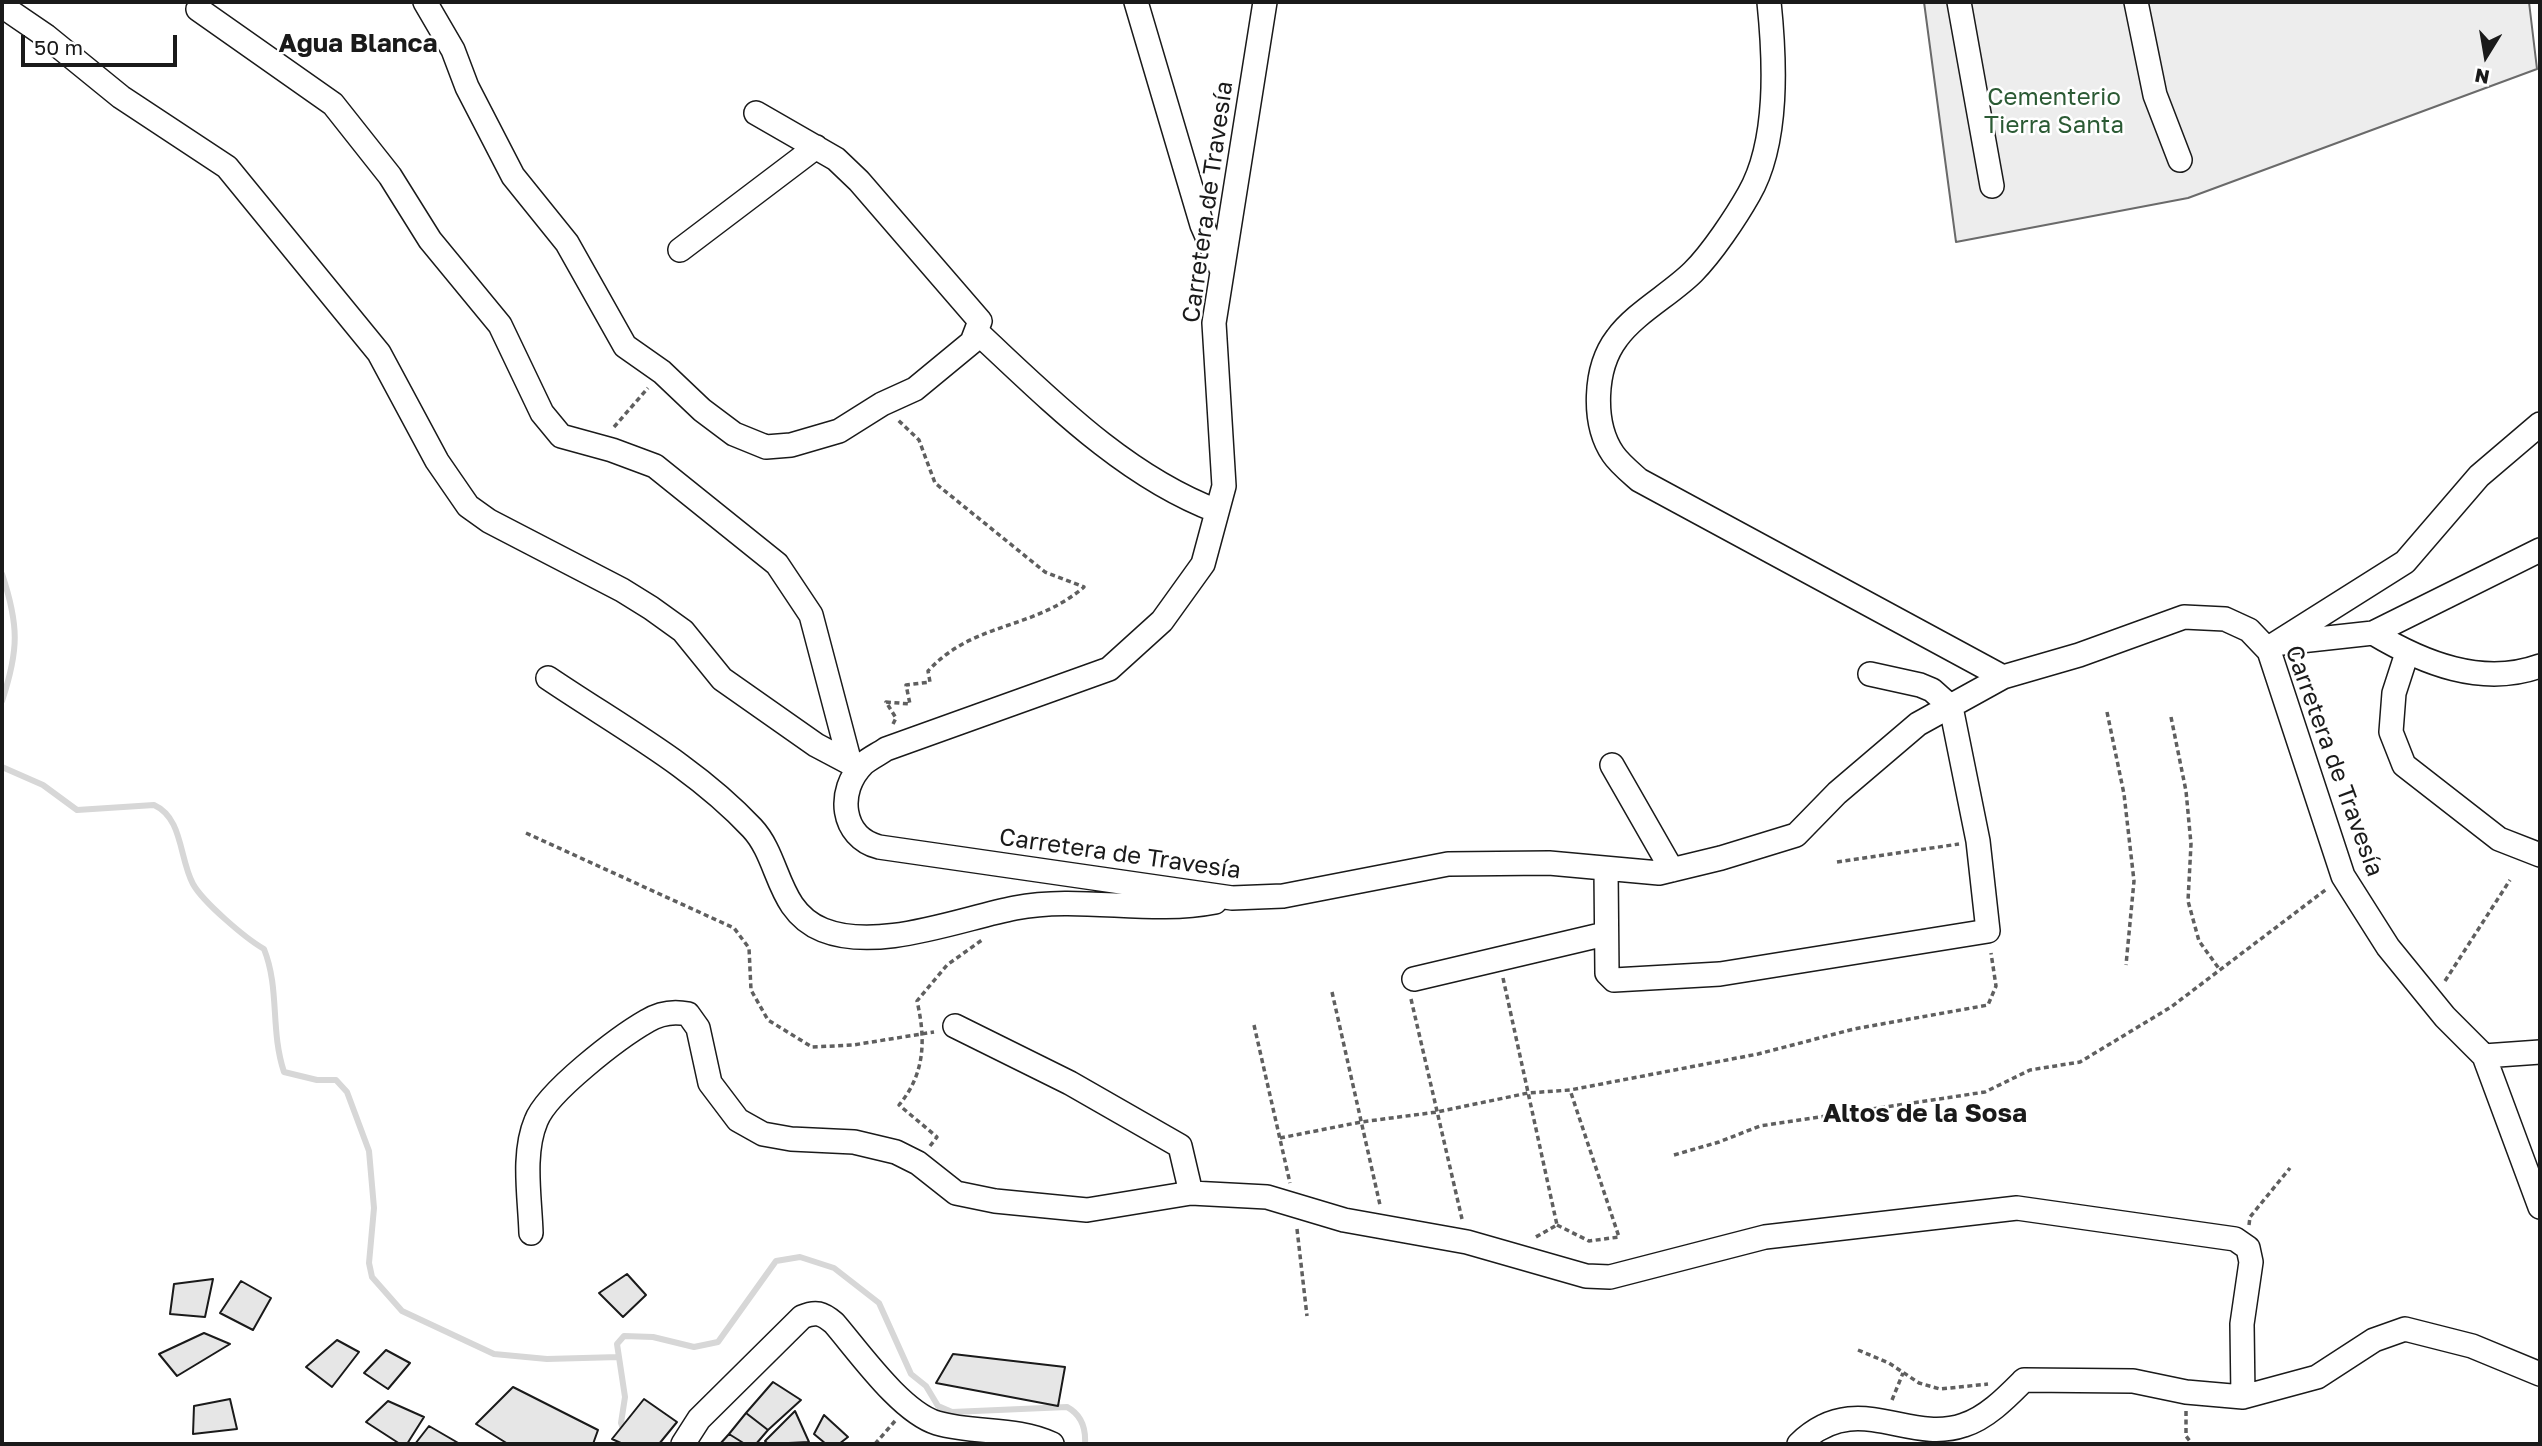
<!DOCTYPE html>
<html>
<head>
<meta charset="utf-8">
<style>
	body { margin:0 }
	#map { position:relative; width:2542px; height:1446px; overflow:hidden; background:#fff; font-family:"Golos Text",sans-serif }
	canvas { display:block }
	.frame { position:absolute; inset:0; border:4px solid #1a1a1a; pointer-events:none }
	.north { position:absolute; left:2451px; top:21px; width:70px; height:70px; -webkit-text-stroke:5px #fff; paint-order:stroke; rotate:191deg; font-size:19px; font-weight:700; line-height:28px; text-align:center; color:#1a1a1a }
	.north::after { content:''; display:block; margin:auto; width:24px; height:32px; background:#1a1a1a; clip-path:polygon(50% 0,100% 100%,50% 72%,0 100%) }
	.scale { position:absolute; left:21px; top:35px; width:156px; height:32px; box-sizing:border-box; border:4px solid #1a1a1a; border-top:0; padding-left:9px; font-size:21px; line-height:24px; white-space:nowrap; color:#1a1a1a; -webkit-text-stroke:5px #fff; paint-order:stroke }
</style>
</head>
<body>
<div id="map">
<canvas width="2542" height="1446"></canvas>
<div class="frame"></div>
<div class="north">N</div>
<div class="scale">50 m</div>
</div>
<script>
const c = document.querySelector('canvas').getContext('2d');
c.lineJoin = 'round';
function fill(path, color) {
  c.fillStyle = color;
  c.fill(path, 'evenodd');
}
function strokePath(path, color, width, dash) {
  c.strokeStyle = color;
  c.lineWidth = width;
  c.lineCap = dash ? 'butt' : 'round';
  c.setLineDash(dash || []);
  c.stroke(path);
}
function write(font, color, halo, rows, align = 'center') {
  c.font = font + ' "Golos Text",sans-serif';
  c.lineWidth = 5;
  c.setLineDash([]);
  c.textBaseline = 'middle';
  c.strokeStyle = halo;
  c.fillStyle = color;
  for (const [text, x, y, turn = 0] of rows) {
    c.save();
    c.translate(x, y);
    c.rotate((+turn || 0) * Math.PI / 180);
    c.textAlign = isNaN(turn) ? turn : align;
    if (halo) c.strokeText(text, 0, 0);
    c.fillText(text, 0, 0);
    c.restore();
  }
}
const built = new Path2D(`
	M1924,2H2529L2537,69L2188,198L1956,242Z`);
const stream = new Path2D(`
	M2,574C19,625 19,650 2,701
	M2,767L43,785L77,810L154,805C183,818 179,858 193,884C203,902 245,938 264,949C280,989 270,1030 284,1072L317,1080H336L347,1092L369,1151L374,1208L369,1263L372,1277L402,1311L494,1354L547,1359L619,1357
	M629,1444L621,1423L625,1397L617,1344L624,1336L653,1337L694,1347L718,1342L776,1261L800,1257L834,1268L879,1303L911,1374L926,1386L938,1406L952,1412L1067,1407C1082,1415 1086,1428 1085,1444`);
const building = new Path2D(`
	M627,1274L646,1295L623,1317L599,1293Z
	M213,1279L205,1317L170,1314L174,1284Z
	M241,1281L271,1298L253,1330L220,1313Z
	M204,1333L230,1344L177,1376L159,1354Z
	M337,1340L359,1352L332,1387L306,1367Z
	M386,1350L410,1363L388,1389L364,1373Z
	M953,1354L1065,1367L1058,1406L936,1383Z
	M773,1382L801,1400L768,1430L746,1413Z
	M513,1387L598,1430L593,1444H508L476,1424Z
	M230,1399L237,1429L193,1434L194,1406Z
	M644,1399L677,1422L659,1444H623L612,1439Z
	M388,1401L424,1417L407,1444H400L366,1422Z
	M795,1411L809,1442L768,1444L765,1441Z
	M746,1413L768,1430L756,1444H745L729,1434Z
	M824,1415L848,1437L839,1444H826L814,1434Z
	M429,1426L460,1444H415Z
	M729,1434L745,1444H720Z`);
const path = new Path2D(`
	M614,427L648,388
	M2107,712L2124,794L2134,881L2126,965
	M2171,717L2186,791L2191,844L2188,901L2199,941L2220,970
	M893,724L896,718L886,702L910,704L906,685L930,682L928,671C974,621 1032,631 1084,587L1045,572L935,483L919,440L897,419
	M526,833L734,928L749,948L751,990L768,1020L812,1047L853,1045L934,1032
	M1837,862L1959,844
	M1503,978L1557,1225L1534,1238
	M2445,981L2510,880
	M1332,992L1380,1205
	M1411,999L1462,1219
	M1254,1025L1290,1183
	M1280,1138L1361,1122L1437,1112L1528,1093L1570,1090L1758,1054L1854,1029L1988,1005L1996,986L1991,953
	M930,1146L937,1137L899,1105C925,1074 926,1040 917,1001L947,965L982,940
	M1674,1155L1719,1142L1760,1126L1985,1092L2030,1070L2080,1062L2171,1007L2328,888
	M1557,1225L1589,1241L1619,1237L1570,1090
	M2249,1225L2250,1217L2290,1168
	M1297,1229L1307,1316
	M1858,1350L1889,1363L1919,1383L1940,1389L1988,1384
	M1892,1400L1903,1373
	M2186,1411V1436L2192,1444
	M875,1444L895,1421`);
const minor = new Path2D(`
	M425,2L453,50L467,87L513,176L567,243L625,346L662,372L702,410L734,434L766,447L791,445L839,431L882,404L915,389L972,342L980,321L859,181L836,159L756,113
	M1136,2L1202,225L1222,271
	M1265,2L1214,323L1224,486L1203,564L1162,621L1109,669L886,749C879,754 870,758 863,764C836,791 841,837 879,847L1232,898L1283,896L1448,864L1549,863L1659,873L1721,858L1796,835L1837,793L1918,724L2003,677L2079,655L2184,617L2225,619L2249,630L2269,651L2343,876L2388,947L2445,1017L2484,1056L2540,1207
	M1769,2C1775,60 1779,142 1749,194C1736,217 1712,253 1693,272C1671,294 1635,313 1617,338C1594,368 1592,423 1613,454C1619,463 1630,472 1639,480L2003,677
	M1959,2L1992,186
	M2136,2L2155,95L2180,160
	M2,6L46,36L121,97L227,167L379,353L437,461L468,506L489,521L622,590L651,608L683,631L722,679L816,745L850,763L863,764
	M198,9L333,104L390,176L430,240L500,325L542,413L561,436L612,450L655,466L777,564L811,615L850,763
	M680,250L816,147
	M977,332C1049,399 1124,476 1217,511
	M2373,633C2423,663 2482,687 2540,666
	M2282,643L2373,633L2540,550
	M2275,644L2405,562L2479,476L2540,424
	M2407,653L2394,693L2391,732L2404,765L2499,839L2540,855
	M548,678C619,726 694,766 752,828C781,859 776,911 823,930C878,952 959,919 1015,908C1081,895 1149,915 1215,902
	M1612,765L1672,870
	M1606,870L1607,973L1614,980L1720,974L1988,931L1978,841L1951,707L1932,690L1920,685L1870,674
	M1414,979L1605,934
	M955,1026L1070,1083L1180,1146L1191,1193
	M2484,1056L2540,1052
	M531,1233C530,1198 522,1154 536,1121C547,1092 619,1037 647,1021C660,1013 674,1011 688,1014L698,1028L710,1083L738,1120L763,1134L791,1139L854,1142L896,1152L918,1163L956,1193L995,1201L1087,1210L1191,1193L1267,1197L1344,1220L1467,1242L1586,1276L1610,1277L1765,1237L2017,1208L2235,1239L2248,1248L2251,1262L2242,1324L2243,1397
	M683,1444L699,1419L802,1317C816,1311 822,1313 834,1323C859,1352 901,1412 937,1423C975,1434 1016,1427 1052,1444
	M1799,1444C1857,1388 1907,1445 1964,1425C1987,1418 2008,1396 2024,1380L2133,1381L2186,1392L2243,1397L2317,1377L2374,1340L2405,1329L2472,1346L2540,1374`);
const parkNames = [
	["Cementerio",2054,97],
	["Tierra Santa",2054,125]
];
const streetNames = [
	["Carretera de Travesía",1208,202,-82],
	["Carretera de Travesía",2334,761,70],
	["Carretera de Travesía",1120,854,8]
];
const neighbourhoodNames = [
	["Agua Blanca",358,44],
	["Altos de la Sosa",1925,1114]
];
fill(built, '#ededed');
strokePath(built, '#6a6a6a', 2);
strokePath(stream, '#d7d7d7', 6);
fill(building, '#e6e6e6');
strokePath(building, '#1a1a1a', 2);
strokePath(minor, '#1a1a1a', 26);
strokePath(path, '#5f5f5f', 3.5, [5, 3.5]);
strokePath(minor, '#fff', 23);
write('24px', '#2b5a34', '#fff', parkNames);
write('24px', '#1a1a1a', '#fff', streetNames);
write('bold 26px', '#1a1a1a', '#fff', neighbourhoodNames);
</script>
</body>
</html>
